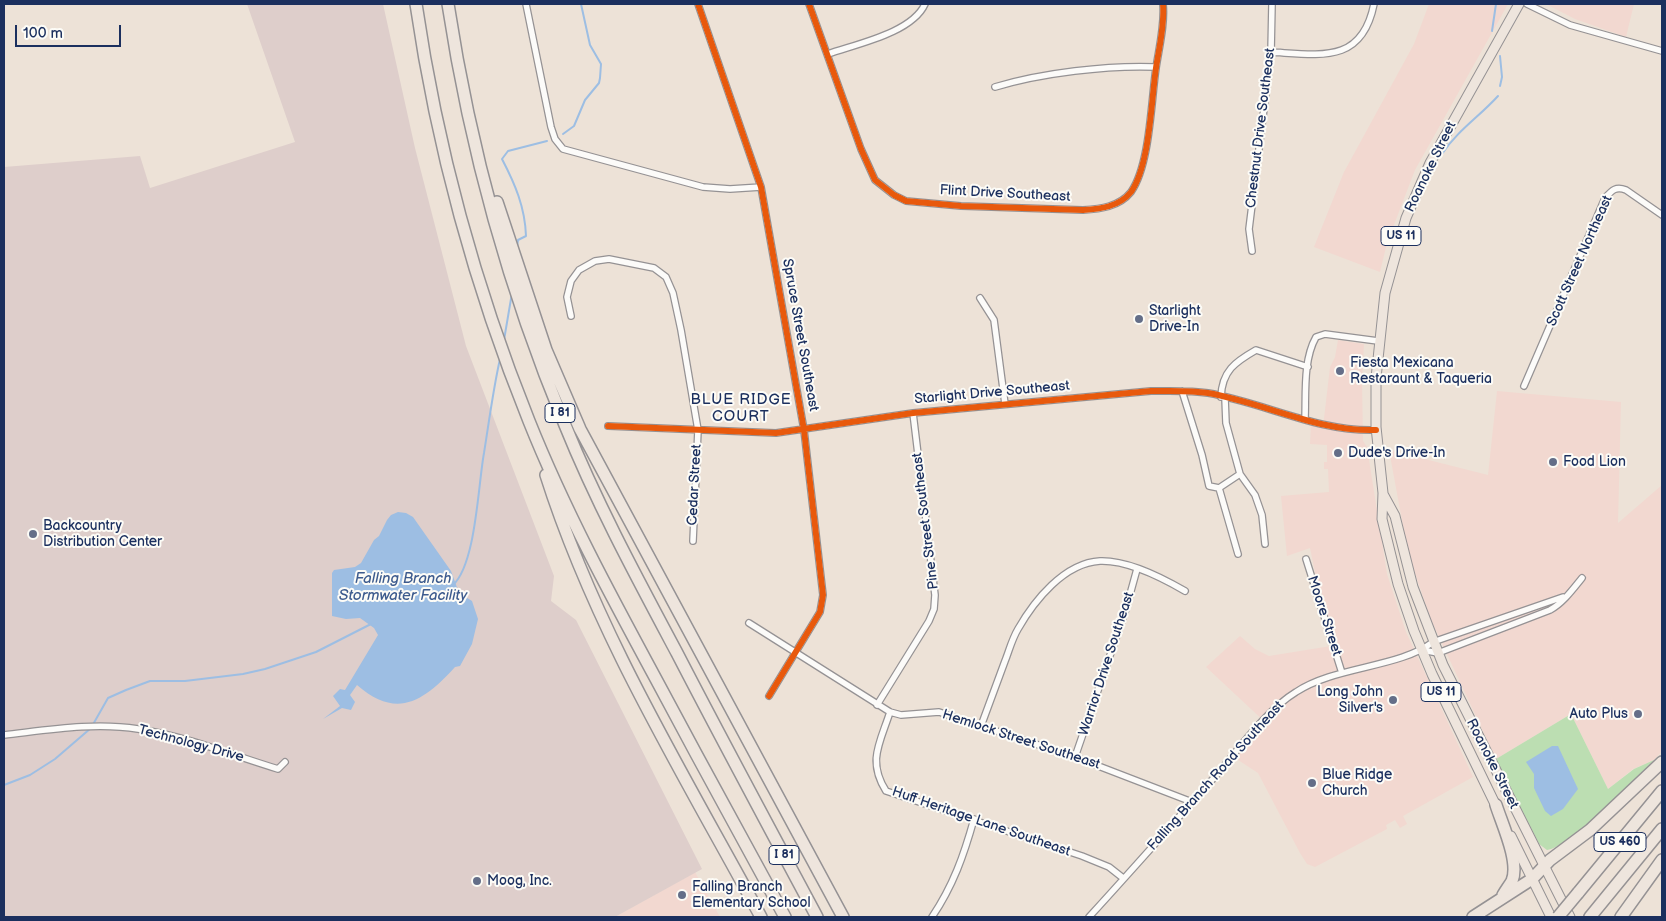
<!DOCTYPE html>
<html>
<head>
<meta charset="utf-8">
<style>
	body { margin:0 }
	#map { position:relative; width:1666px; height:921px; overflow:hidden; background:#ede2d7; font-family:"Balsamiq Sans",sans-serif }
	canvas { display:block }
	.frame { position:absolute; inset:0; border:5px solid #1b2f5e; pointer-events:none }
	.scale { position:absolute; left:15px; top:25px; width:106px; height:22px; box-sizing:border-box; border:2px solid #1b2f5e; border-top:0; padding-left:6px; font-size:15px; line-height:18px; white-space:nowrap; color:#1b2f5e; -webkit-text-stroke:4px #fdfcf7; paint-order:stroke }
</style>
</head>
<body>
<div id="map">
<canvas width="1666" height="921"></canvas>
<div class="frame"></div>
<div class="scale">100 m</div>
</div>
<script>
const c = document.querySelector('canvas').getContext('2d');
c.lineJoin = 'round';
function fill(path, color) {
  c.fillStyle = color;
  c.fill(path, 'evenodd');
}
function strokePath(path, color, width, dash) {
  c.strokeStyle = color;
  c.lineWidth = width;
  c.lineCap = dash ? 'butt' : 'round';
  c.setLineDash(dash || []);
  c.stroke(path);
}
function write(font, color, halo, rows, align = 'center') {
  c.font = font + ' "Balsamiq Sans",sans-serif';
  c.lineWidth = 4;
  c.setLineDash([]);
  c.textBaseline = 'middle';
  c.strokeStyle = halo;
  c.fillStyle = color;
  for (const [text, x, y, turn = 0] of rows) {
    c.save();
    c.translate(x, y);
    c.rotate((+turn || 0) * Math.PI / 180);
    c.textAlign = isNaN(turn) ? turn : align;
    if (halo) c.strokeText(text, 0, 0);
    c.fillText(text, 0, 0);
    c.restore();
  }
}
const built = new Path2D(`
	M1429,4H1508L1415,170L1387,243L1380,272L1314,247L1344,172L1414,44Z
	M1546,4H1634L1626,37L1575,19Z
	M1338,340L1364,344L1362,380L1363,441L1367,447L1387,574L1406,632L1473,777L1403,816L1407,824L1400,828L1395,820L1386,825L1387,829L1315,867L1307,864L1300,853L1258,773L1235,758L1267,724L1206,667L1240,636L1255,649L1269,656L1337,645L1317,582L1310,548L1287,556L1281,496L1329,492L1328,469H1324V462H1327V445L1310,444L1311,424L1323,427L1330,367L1335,357Z
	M1497,391L1621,402L1618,523L1662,485V751L1654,760L1633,769L1608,789L1571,714L1496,759L1431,620L1408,553L1389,450L1488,475Z
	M695,872L720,917H615Z`);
const industrial = new Path2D(`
	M247,4H383L415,148L466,346L554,576L551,601L576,620L702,869L615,917H4V167L140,156L150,188L295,142Z`);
const green = new Path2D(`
	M1571,714L1608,789L1634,769L1654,760C1636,779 1571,847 1547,850L1539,844L1496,759Z`);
const water = new Path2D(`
	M398,512L406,513L413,517L451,571L459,593L472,601L478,619L472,644L460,666L455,667C424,701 397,720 357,685L350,695L355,702L351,710L342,708L323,719L340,706L333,696L340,689L345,690L378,635L374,628L360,618L346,619L332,616V573L334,570L355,567L361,563L374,540L379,536L387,520L391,515Z
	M1552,746H1558L1578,789L1563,809L1551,816L1545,811L1534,788V774L1526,762Z`);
const stream = new Path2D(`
	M1492,31L1496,4
	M1500,86L1502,77L1500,56
	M563,134L574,126L585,100L599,83L600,78L601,64L590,45L581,4
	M1442,154C1457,131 1480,116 1498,96
	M517,247L518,240L526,236C525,207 515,184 502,159L508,151L547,141
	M504,340L512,293
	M453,585C476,564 478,485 484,453C489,422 493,390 500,359
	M4,785L30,775L55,759L91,728L108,698L126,690L150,681H185L243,674L265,669L316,652L371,624`);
const street = new Path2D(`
	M526,4L551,127L555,139L563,149L703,187L730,189L761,187
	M698,4L761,187L804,430L823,595L820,612L769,696
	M809,4L861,149L875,180L894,195L906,201L961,206L1083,210C1100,209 1119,207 1131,192C1150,165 1151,102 1156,68C1159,48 1165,24 1163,4
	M1527,4L1570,25L1662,51
	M1271,52C1321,55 1362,64 1374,4
	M828,54C856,44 912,33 925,4
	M995,87C1041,73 1108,65 1156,67
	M1252,251L1249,229L1271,52L1272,4
	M980,298L994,320L1005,404
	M571,316L567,297L571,281L579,270L595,261L609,259L654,268L666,277L673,293L681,330L698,430L693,541
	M1524,386L1605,198C1612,190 1616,186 1626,190L1662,215
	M1182,391L1202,455L1209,486L1219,488L1238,554
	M1221,397C1222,371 1235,362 1256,350L1308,367
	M1225,398L1226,423L1240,474L1255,495L1262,515L1265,544
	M1305,419C1306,393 1303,360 1316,337L1325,334L1378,341
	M608,426L776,433L913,413L1151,391C1170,391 1190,390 1208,393C1265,403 1318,432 1376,430
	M1219,488L1240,474
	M1306,559L1342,673
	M749,623L890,712L901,715L939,712L1075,757L1192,802
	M1422,650L1438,653L1550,610C1563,603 1573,589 1582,578
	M877,705L929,621L934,609L935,595L913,413
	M890,712C880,743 867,761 886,791L1082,856L1109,867L1123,878
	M981,726C989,704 997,683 1005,661C1009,651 1012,639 1018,629C1034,601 1064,563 1100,561C1128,560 1161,577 1185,591
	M4,735C48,730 94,722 138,729C185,736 232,755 278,769L285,762
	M1075,757L1126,609L1137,569
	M932,917C953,886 964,855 974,819
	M1089,917C1133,869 1176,820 1220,771C1241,746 1268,709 1296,692C1335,666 1399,668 1433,642L1563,597`);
const primary = new Path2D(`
	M1383,494L1395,516L1413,587L1443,665L1570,917
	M1498,810L1432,674L1414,631L1398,584L1382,519L1383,493L1376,427V378L1385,293L1406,218L1430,163L1519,4
	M1511,836L1551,917`);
const highway = new Path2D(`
	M416,4C437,147 475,287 529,421C565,511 611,596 657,681C699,760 742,838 785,917
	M448,4C470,148 509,290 565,425C597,504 637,578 677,653C723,742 770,829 817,917
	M497,202L546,350L580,429L843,917
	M546,475C596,632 683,773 761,917
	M1496,805C1502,824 1520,862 1512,881C1509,886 1506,890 1503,895
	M1578,893L1662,791
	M1473,917L1532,879L1550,860L1590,830L1662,762
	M1590,917L1662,829
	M1621,917L1662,860`);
const highwayBridge = new Path2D(`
	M1558,917L1578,893`);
const cycleway = new Path2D(`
	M698,4L761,187L804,430L823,595L820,612L769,696
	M809,4L861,149L875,180L894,195L906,201L961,206L1083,210C1100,209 1119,207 1131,192C1150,165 1151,102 1156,68C1159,48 1165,24 1163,4
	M608,426L776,433L913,413L1151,391C1170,391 1190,390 1208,393C1265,403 1318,432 1376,430`);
const markers = [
	[1139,319,5,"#646e88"],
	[1340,371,5,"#646e88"],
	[1338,453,5,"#646e88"],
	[1553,462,5,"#646e88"],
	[33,534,5,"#646e88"],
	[1393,700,5,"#646e88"],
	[1638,714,5,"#646e88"],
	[1312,783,5,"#646e88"],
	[477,881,5,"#646e88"],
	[682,895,5,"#646e88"]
];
const shields = [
	[1401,236,40],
	[560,413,30],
	[1441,692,40],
	[1620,842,52],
	[784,855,30]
];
const shieldNames = [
	["US 11",1401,236],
	["I 81",560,413],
	["US 11",1441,692],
	["US 460",1620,842],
	["I 81",784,855]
];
const streetNames = [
	["Chestnut Drive Southeast",1261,128,-83],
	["Roanoke Street",1431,167,-64],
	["Flint Drive Southeast",1005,194,3],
	["Scott Street Northeast",1580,261,-66],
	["Spruce Street Southeast",800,335,80],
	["Starlight Drive Southeast",992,393,-5],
	["Cedar Street",695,485,-87],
	["Pine Street Southeast",926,521,-97],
	["Moore Street",1324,616,72],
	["Warrior Drive Southeast",1107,664,-72],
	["Hemlock Street Southeast",1021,740,18],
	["Technology Drive",191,744,15],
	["Roanoke Street",1492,764,63],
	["Falling Branch Road Southeast",1216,776,-48],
	["Huff Heritage Lane Southeast",981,822,19]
];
const poiNames = [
	["Starlight",1149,311],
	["Drive-In",1149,327],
	["Fiesta Mexicana",1350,363],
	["Restaraunt & Taqueria",1350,379],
	["Dude's Drive-In",1348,453],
	["Food Lion",1563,462],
	["Backcountry",43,526],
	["Distribution Center",43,542],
	["Long John",1383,692,"right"],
	["Silver's",1383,708,"right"],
	["Auto Plus",1628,714,"right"],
	["Blue Ridge",1322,775],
	["Church",1322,791],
	["Moog, Inc.",487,881],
	["Falling Branch",692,887],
	["Elementary School",692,903]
];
const neighbourhoodNames = [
	["BLUE RIDGE",741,400],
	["COURT",741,417]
];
const waterNames = [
	["Falling Branch",403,579],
	["Stormwater Facility",403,596]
];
fill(built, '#f2d8d0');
fill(industrial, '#dececb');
fill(green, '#bcdeb2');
fill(water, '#9dbee3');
strokePath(stream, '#9dbee3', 2);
strokePath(street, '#959294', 8);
strokePath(primary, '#959294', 11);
strokePath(highway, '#959294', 14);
strokePath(street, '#fcfbf9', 5.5);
strokePath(primary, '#eee5dd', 9);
strokePath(highway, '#eee5dd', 11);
strokePath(highwayBridge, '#959294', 14, []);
strokePath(highwayBridge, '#eee5dd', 11);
strokePath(cycleway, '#e8590c', 6);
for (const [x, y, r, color] of markers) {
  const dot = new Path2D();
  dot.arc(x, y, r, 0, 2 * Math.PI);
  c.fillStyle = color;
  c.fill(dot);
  strokePath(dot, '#fdfcf7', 2);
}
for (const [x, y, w] of shields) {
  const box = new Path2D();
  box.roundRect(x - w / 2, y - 9.5, w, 19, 4);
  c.fillStyle = '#fdfcf7';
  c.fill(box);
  strokePath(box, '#1b2f5e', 1);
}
write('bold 12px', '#1b2f5e', null, shieldNames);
write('14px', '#1b2f5e', '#fdfcf7', streetNames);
write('14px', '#1b2f5e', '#fdfcf7', poiNames, 'left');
c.letterSpacing = '1px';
write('15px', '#1b2f5e', '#fdfcf7', neighbourhoodNames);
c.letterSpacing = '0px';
write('italic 15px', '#3d5b8e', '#fdfcf7', waterNames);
</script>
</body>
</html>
